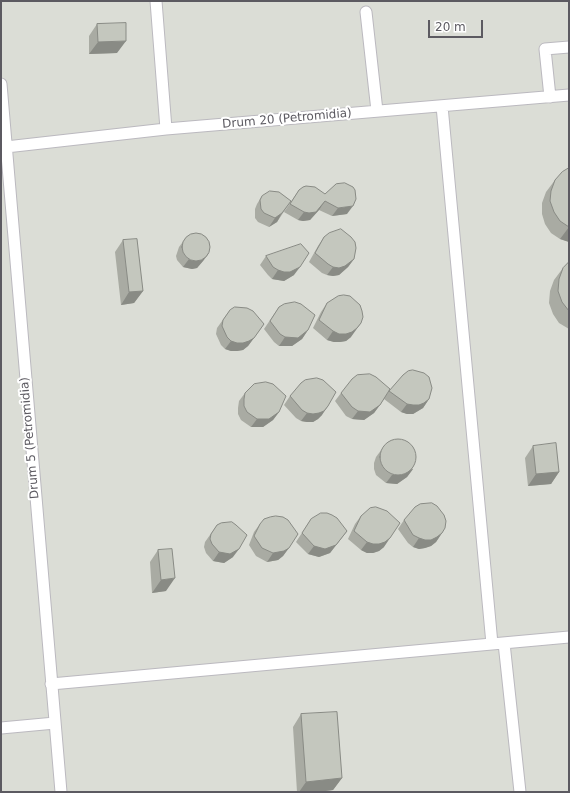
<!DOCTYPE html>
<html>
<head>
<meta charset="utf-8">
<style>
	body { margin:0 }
	#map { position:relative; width:570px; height:793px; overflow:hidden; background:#e7ece2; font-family:"DejaVu Sans",sans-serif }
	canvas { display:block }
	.frame { position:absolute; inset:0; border:2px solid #5c5a61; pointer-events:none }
	.scale { position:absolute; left:428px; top:20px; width:55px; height:18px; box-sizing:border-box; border:2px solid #5c5a61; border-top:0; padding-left:5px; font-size:12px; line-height:14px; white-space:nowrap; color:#5c5a61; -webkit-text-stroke:3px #fff; paint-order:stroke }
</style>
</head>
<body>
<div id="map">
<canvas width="570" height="793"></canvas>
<div class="frame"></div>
<div class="scale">20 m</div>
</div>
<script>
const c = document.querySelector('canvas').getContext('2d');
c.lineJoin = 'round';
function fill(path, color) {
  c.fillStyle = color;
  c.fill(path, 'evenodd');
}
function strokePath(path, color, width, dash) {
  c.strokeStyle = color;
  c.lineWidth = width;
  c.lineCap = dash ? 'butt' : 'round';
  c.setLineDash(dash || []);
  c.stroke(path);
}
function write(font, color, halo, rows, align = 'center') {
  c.font = font + ' "DejaVu Sans",sans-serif';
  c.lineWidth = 4;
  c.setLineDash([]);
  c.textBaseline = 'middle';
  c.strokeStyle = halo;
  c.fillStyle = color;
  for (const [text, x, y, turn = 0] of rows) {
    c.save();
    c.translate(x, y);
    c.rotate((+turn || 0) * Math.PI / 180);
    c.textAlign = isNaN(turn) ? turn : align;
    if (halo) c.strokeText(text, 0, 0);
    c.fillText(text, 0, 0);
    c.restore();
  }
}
const industrial = new Path2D(`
	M1,1H569V792H1Z`);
const lane = new Path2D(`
	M156,1L166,129
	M366,12L377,111
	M1,84L61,792
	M550,97L545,49L569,47
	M442,106L492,644
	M6,147L166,129L569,95
	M504,643L520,792
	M51,684L569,637
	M1,728L55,723`);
const wall = new Path2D(`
	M97,24L117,53L89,54V36Z
	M569,168V242L560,239L551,233L545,224L542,214V203L546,192L555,180Z
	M306,186L347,214L332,216L319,210L310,220L303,221L298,220L284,212L299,190Z
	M262,196L291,201L277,222L269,227L258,222L255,218V209L257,204Z
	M324,237L354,259L348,267L339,275L333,276L327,275L322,273L309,262L318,246Z
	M185,239L209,253L203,261L197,268L192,269L183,267L177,260L176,256L179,247Z
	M123,240L143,291L134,303L121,305L115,252Z
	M266,256L294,275L284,281L272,279L268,275L260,265Z
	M569,262V329L559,323L553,314L549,303L550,291L554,280L563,268Z
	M327,303L351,337L346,341L340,342H334L327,340L313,328L321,312Z
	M279,307L308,330L302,339L292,346H279L274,342L264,329Z
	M230,310L264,324L248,346L243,350L237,351H231L225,349L221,345L216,334L217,328Z
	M389,391L429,399L423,408L413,414H407L401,412L384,399L374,413L364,420L352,419L346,416L335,401L341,393L386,395Z
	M245,393L279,412L273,420L263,427H251L241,420L238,414V408L239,401Z
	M290,396L322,415L318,419L313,422H307L301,421L296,418L284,405Z
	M533,446L559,472L551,484L528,486L525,458Z
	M382,449L413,469L407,477L397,484L386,483L376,475L374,469V463L376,457Z
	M361,516L384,547L379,551L373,553H367L361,550L348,539L355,524Z
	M311,519L347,531L330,553L319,557L308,554L296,542Z
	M404,520L442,533L436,542L431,546L425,548L419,549L413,547L408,543L398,529Z
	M260,524L298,534L283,556L278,560L267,562L256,556L249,545L254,532Z
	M217,525L233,557L224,563L213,561L206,553L204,547L205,542Z
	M158,550L166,591L152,593L150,562Z
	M301,714L342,778L333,790L318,792H297L293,727Z`);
const shadedWall = new Path2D(`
	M126,41L117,53L89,54L98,42Z
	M325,201L319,210L310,220L303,221L298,220L304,212Z
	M353,206L347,214L332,216L338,208Z
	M282,213L277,222L269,227L275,218Z
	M569,227V242L560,239Z
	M209,253L203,261L197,268L192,269L183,267L189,259Z
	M354,259L348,267L339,275L333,276L327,275L333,267Z
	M300,267L294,275L284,281L272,279L278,270Z
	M143,291L134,303L121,305L129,292Z
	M361,323L351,337L346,341L340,342H334L327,340L333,331Z
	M308,330L302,339L292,346H279L285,337Z
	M254,338L248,346L243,350L237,351H231L225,349L231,341Z
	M429,399L423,408L413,414H407L401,412L407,404Z
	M380,405L374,413L364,420L352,419L358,411Z
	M328,406L322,415L318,419L313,422H307L301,421L307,413Z
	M279,412L273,420L263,427H251L257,419Z
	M413,469L407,477L397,484L386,483L392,475Z
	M559,472L551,484L528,486L536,474Z
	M347,531L330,553L319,557L308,554L314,546Z
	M442,533L436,542L431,546L425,548L419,549L413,547L419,538Z
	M390,538L384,547L379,551L373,553H367L361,550L367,542Z
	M289,548L283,556L278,560L267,562L273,553Z
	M239,549L233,557L224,563L213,561L219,552Z
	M175,578L166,591L152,593L161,580Z
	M342,778L333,790L318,792H299L306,782Z`);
const building = new Path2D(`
	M126,23V41L98,42L97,24Z
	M569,168V227L560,221L554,212L550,201L551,191L555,180L562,172Z
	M345,183L353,187L355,190L356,199L353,206L338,208L325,201L316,212L309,213L304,212L290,204L299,190L303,187L306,186L315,187L325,194L336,184Z
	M270,191L279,192L291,201L282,213L275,218L264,213L261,209L260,200L262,196Z
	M341,229L351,237L355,242L356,248L354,259L345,266L339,268L333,267L328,264L315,253L324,237L329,233Z
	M182 247a14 14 0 1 1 28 0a14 14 0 1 1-28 0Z
	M137,239L143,291L129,292L123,240Z
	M301,244L309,253L300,267L290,272H284L278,270L273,267L266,256Z
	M569,262V311L562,302L558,291L559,279L563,268Z
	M344,295L350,296L360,305L362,311L363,317L361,323L357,328L352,332L346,334H339L333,331L319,320L327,303L338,296Z
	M295,302L301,304L315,315L308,330L298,338L285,337L280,334L270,321L279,307L284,304Z
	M235,307L247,308L253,311L264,324L254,338L249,341L243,343H237L231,341L227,337L222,326L223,320L230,310Z
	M413,370L424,373L429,377L432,388L429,399L424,403L419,405H413L407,404L389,391L403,375L408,371Z
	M370,374L376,377L390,389L380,405L370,412L358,411L352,407L341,393L352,379L357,375Z
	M317,378L323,380L336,392L328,406L324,411L319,413L313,414L307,413L302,410L290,396L301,383L305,380Z
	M266,382L273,384L286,396L279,412L269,419H257L247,412L244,406V399L245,393L254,384Z
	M380 457a18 18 0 1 1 36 0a18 18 0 1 1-36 0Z
	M556,443L559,472L536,474L533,446Z
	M432,503L437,506L444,515L446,521L445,528L442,533L437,537L431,540H425L419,538L413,535L404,520L415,507L420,504Z
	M376,507L387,511L400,523L390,538L385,542L379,544H373L367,542L354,531L361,516L370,508Z
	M321,513H327L332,515L337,518L347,531L336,545L325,549L314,546L302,533L311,519Z
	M276,516L283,517L288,520L298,534L289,548L284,551L273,553L262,548L254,536L260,524L264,519L270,517Z
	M232,522L236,525L247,535L239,549L230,554L219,552L212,544L210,539L211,534L217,525L221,523Z
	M172,549L175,578L161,580L158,550Z
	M337,712L342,778L306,782L301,714Z`);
const streetNames = [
	["Drum 20 (Petromidia)",287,119,-5],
	["Drum 5 (Petromidia)",30,438,-95]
];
fill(industrial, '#dbddd6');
strokePath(lane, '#bbb9bf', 13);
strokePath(lane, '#fff', 11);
fill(wall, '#a9aba3');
fill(shadedWall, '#898b85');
fill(building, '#c4c7be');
strokePath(building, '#898b85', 1);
write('12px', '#5c5a61', '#fff', streetNames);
</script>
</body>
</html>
